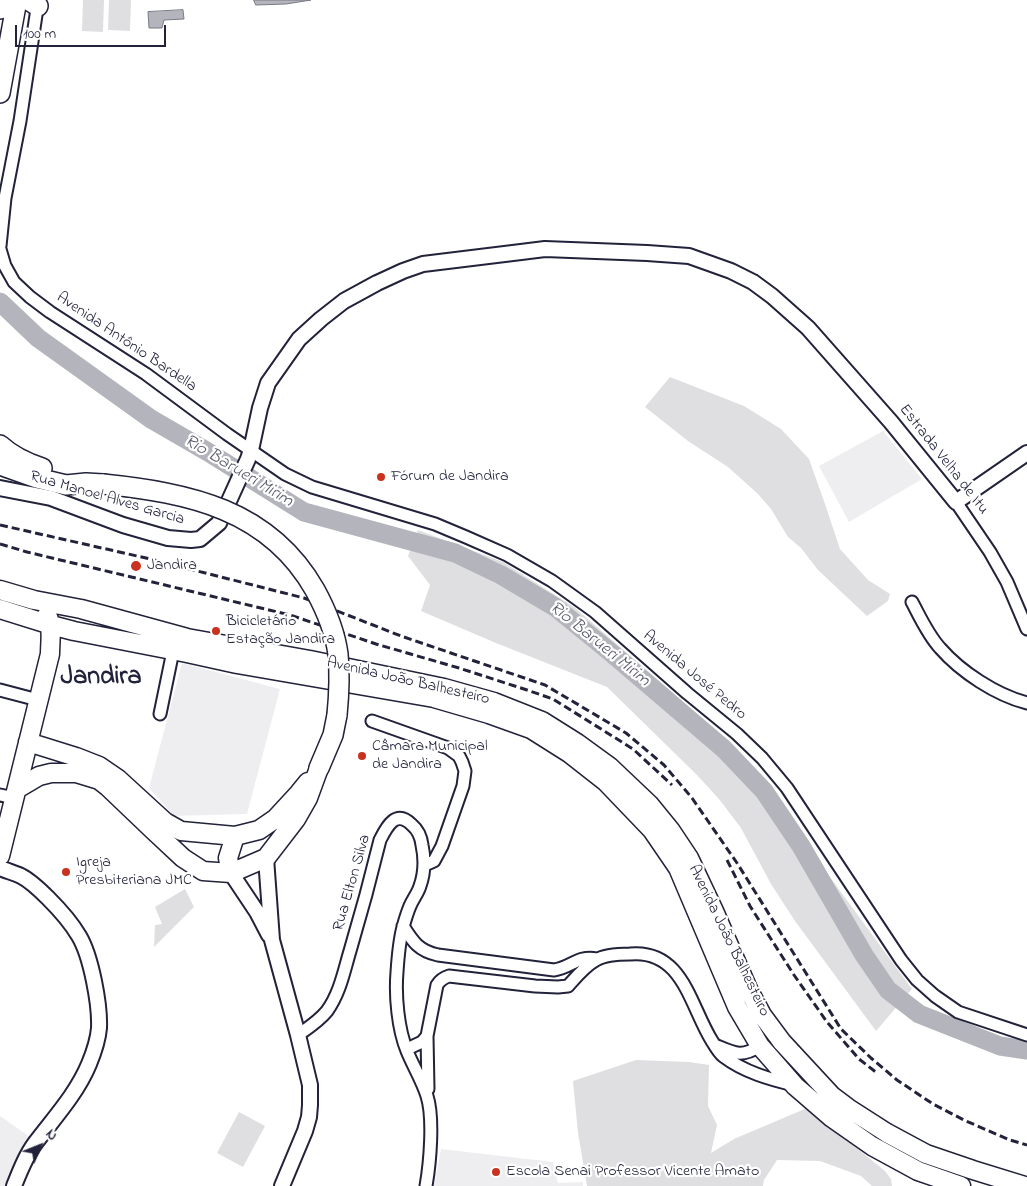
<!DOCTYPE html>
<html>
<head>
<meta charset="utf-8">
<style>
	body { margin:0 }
	#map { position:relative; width:1027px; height:1186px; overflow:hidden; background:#fff; font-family:"Indie Flower",sans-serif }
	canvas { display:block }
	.north { position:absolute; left:15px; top:1121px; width:50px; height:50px; -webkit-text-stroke:4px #fff; paint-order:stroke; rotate:46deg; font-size:14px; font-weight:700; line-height:20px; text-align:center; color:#22223b }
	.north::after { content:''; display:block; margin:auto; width:18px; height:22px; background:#22223b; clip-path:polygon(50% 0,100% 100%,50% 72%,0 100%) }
	.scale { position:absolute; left:15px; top:25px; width:151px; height:22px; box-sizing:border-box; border:2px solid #22223b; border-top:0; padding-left:6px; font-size:15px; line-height:18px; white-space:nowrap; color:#22223b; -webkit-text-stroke:4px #fff; paint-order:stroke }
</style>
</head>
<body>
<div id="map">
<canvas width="1027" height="1186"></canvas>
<div class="north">N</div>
<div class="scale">100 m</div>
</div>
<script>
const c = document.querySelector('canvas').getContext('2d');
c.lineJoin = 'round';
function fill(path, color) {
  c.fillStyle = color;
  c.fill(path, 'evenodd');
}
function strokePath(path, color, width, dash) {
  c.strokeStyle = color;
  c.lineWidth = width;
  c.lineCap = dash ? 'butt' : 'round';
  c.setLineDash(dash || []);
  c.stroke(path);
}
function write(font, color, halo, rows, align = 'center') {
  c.font = font + ' "Indie Flower",sans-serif';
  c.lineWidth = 4.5;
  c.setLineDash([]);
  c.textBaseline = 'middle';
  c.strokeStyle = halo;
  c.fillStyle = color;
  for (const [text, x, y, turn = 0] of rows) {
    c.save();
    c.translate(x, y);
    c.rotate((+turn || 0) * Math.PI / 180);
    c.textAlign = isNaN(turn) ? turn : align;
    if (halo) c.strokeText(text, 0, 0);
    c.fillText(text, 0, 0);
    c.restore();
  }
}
const built = new Path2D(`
	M883,431L922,479L849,522L819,466Z
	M182,663L280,689L247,814L174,816L149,788Z
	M0,1116L30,1137L5,1186H0Z
	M441,1149L553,1162L558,1183L583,1182V1186H434Z`);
const green = new Path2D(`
	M83,0H104L103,32L82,31Z
	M109,0H131L130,31L108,30Z
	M670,377L744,406L781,429L809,459L825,504L840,549L868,580L890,594L888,601L867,616L818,570L801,548L788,537L771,509L758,494L728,467L688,441L645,407Z
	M418,530L503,562L574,607L671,691L753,772L912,989L876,1031L795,921L771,884L741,828L719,799L697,775L607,687L496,643L421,611L430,585L408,556Z
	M185,889L194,907L154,947L155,925L162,924L155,907Z
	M636,1060L689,1062L709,1065L708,1106L717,1125L711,1153L734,1139L807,1108L885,1171L891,1179L892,1186H872L861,1176L820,1161L777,1160L764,1180L763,1186H587L578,1133L573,1081Z
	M239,1112L265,1126L243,1167L217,1153Z`);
const water = new Path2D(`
	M254,0H311L286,4L256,5Z
	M183,10L184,19L164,20L162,28H149L148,12Z`);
const river = new Path2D(`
	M0,302L38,338L151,419L208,452L304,512L455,553L501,575L555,607L609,651L724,749L764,791L801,846L864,955L888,990L919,1014L1000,1046L1027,1050`);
const minor = new Path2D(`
	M0,246L5,198L20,121L38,2
	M0,249L5,266L14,282L30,297L50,312L146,374L227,434L285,474L312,487L435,524L466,537L507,555L552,581L595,612L687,693L737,734L762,758L787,788L901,960L917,980L935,996L958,1012L1027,1035
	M956,502L990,552L1007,582L1027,629
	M912,602C920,617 928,635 940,648C961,672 996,695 1027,703
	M0,690L38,700
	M160,714L173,651
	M372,721L448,748L459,756L462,762L465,771L463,786L442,846L434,861L425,865
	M0,795L14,798
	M403,926C413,942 419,951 438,955L554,970C571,968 577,955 597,959
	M298,1035C308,1028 319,1021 327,1011C340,993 344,971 350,951C361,914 371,877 380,840C387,826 396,809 412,825C418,830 421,837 422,845C425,859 425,872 420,886C418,893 413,899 410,906C407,913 405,920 403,927C399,942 398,957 397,972C395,996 398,1029 407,1051C413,1066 422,1080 427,1096C434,1118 430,1163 426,1186
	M427,1036L428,1089
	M715,1045C734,1053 741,1058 760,1046
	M407,1049L422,1042L427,1036L437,985C440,980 443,978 449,976L535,986L558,987L568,986C576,977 585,966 596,960C604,955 620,954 630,954C683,949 690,1006 712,1041C715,1046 719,1053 723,1056C744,1072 769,1079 794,1085`);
const tertiary = new Path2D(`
	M0,488L51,498L123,525L168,538L191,540L200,539L219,523L248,459L251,450L260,408L268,383L299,339L321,319L344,301L377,283L403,271L423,264L521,252L545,249L647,253L689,256L731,271L753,282L772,296L808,328L891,422L956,502L1027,453
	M266,858L272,940L298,1035L310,1085V1105L309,1117L305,1131L282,1186
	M0,868C7,871 15,873 21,876C31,881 40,890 48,898C57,907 72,924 79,936C91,956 100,1004 99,1028C98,1040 94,1052 89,1064C77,1093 55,1117 36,1142C26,1155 20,1171 14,1186
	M231,873L257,912L269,935`);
const primary = new Path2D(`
	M0,590L34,600L81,609L187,638L310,660L444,688L494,702L542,721L577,743L610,767L649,804L671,831L689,858L714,911L748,989L762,1015L782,1042L832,1096L848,1108L887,1133L926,1154L973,1170L1025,1186
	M0,609L51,625L74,631L187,653L237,664L434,698L489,714L531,729L569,753L606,782L652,830L678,868L737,1007L760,1046L795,1086L832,1118L872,1146L918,1171L961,1186
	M28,742L76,757L99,766L118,779L165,822L181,831L235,836L259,830L275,819L299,793L308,782
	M17,789L39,776L51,773H76L99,780L108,787L153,830L183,858L203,871L231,873L266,858L296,819L308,798L319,768
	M0,856L50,654C50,641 53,626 47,615
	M231,873L228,858L235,836`);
const trunk = new Path2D(`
	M28,0L38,6
	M0,9L1,0
	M0,93L17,0
	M0,445C12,456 27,463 42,468
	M0,465L37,478L66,485L86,483L103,484
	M319,768L333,735L337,715`);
const rail = new Path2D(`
	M0,525L146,558L304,598L401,636L545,685L626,733L664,765L692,798L737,863L841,1029L871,1058L897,1080L933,1104L966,1121L1010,1140L1027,1145
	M0,544L27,552L290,615L376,644L459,668L527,690L553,699L633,749L672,785
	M727,860L750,906L794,975L827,1022L859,1059L877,1073`);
const trunkBridge = new Path2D(`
	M103,484C189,493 269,509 315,590C326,610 335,632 338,654C340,675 339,695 337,715`);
const markers = [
	[381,477,5,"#c8321e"],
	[136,566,6,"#c8321e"],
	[216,631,5,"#c8321e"],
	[362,756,5,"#c8321e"],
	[66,872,5,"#c8321e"],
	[496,1172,5,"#c8321e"]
];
const streetNames = [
	["Avenida Antônio Bardella",126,343,34],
	["Estrada Velha de Itu",943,460,52],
	["Rua Manoel Alves Garcia",107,499,16],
	["Avenida José Pedro",694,676,40],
	["Avenida João Balhesteiro",408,682,13],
	["Rua Elton Silva",353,883,-74],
	["Avenida João Balhesteiro",728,941,64]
];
const poiNames = [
	["Fórum de Jandira",391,477],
	["Jandira",147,566],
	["Bicicletário",226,622],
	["Estação Jandira",226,640],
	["Câmara Municipal",372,747],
	["de Jandira",372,765],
	["Igreja",76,863],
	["Presbiteriana JMC",76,881],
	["Escola Senai Professor Vicente Amato",506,1172]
];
const waterNames = [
	["Rio Barueri Mirim",238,472,31],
	["Rio Barueri Mirim",599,645,39]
];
const townNames = [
	["Jandira",101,679]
];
fill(built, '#eeeef1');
fill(green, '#dfdfe2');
fill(water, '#b4b4bc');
strokePath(water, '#7a7a88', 1);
strokePath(river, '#b4b4bc', 19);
strokePath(minor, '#22223b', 15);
strokePath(tertiary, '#22223b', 18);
strokePath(primary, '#22223b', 21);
strokePath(trunk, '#22223b', 22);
strokePath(minor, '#fff', 11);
strokePath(tertiary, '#fff', 14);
strokePath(primary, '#fff', 18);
strokePath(trunk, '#fff', 19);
strokePath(rail, '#22223b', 3, [8, 4]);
strokePath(trunkBridge, '#22223b', 22, []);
strokePath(trunkBridge, '#fff', 19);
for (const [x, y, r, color] of markers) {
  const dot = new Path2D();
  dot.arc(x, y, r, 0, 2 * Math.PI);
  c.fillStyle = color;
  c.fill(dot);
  strokePath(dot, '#fff', 2);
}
write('16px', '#22223b', '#fff', streetNames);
write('16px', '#22223b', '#fff', poiNames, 'left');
write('italic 18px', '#5c5c6f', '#fff', waterNames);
write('bold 26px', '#22223b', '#fff', townNames);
</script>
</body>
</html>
